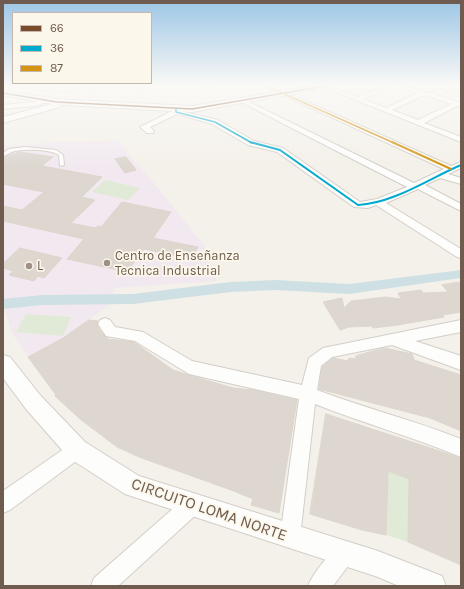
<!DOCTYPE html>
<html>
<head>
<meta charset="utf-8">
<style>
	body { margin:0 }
	#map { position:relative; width:464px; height:589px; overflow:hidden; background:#f4f1ea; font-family:Karla,sans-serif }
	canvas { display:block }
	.frame { position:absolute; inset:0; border:4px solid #6f5c4e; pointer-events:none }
	.legend { position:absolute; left:12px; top:12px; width:140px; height:72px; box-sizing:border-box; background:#fcf7eb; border:1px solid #c4b9ac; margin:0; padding:5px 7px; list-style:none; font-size:12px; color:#6f5c4e }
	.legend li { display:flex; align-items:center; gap:8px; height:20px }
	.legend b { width:20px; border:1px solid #c4b9ac }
</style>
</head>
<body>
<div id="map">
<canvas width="464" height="589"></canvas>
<div class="frame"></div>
<ul class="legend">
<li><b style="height:5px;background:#7a4b2a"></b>66</li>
<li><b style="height:5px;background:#00a9ce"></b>36</li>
<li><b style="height:5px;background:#d59414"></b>87</li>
</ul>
</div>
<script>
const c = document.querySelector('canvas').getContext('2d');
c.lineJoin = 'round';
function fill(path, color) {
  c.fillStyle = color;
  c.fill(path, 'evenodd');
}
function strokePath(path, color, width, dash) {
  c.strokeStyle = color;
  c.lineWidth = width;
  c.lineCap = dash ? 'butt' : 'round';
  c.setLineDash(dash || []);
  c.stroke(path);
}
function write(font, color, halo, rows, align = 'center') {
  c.font = font + ' Karla,sans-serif';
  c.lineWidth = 3.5;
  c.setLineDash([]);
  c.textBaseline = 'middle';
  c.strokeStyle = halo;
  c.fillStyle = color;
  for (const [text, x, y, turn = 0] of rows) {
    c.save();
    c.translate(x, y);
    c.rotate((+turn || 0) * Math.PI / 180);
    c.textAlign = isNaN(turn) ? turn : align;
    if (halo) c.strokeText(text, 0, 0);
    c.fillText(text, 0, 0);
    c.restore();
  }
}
const education = new Path2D(`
	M117,141L159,189L204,245L217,281L114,288L110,304L72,333L28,357L12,333L3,303V147L58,142Z`);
const green = new Path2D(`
	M105,180L140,188L128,200L92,192Z
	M26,314L71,317L63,336L16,332Z
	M388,471L409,479L408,542L386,535Z`);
const canal = new Path2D(`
	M461,270V278L349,294L275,290L231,292L133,304L42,305L3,309V299L42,295L133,294L231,282L275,280L349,284Z`);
const building = new Path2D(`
	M20,152L53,157L42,166L102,177L82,197L95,200L71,223L95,228L98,226L101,227L122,202L171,212L153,238L198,247L191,259L144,249L127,272L67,259L84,239L3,221V206L22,210L44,192L3,184V158Z
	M126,157L136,170L125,173L115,159Z
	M20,248L62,258L44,278L38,276L34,281L9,275L13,271L3,268V264Z
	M461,282V312L443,315L444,317L398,325L373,328L372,326L349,327L340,330L323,302L342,298L344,308L351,301L386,297L401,299L398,293L421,290L423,293L448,292L442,285Z
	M89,320L98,321L97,325L101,332L108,339L134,342L173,370L189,375L233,388L253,390L297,400L279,513L251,505L253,499L231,490L139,457L117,447L80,419L55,396L56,395L28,357L63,338Z
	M385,348L412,354L414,360L461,375V431L430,418L319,389L322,367L333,358L348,361L349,358L356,359V356Z
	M326,414L461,458V565L408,542L409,479L388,471L386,535L362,530L310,514Z`);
const service = new Path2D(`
	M25,147L56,150L63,155L64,165L60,166L59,155C51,149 25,149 15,151C10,152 7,155 3,156V153L9,149Z`);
const minor = new Path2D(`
	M21,85C35,85 48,88 62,88C79,88 95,84 112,85L109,87L62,92L24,87Z
	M138,85H144V91H140Z
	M202,85H209L214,89L209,90Z
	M261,85H269L451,166L461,162V168L448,174L461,178V184L440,178L425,185L461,204V211L418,189L386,203L461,249V258L457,257L376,205L368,208L354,207L277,152L248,145L212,124L177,114L150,127L154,131L153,133H147L140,127L172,111L173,107H179L180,111L218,120L254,141L283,148L360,202L377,199L407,187L241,102V100H245L414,183L444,169Z
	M318,85H326L357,97L388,85H396L363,99L386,108L418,93L397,85C410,85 422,93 431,93C439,93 449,85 461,85L437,95L461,103V107L457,106L424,123L461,137V142ZM425,95L451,104L418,120L392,110Z
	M47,98L50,100L49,101L35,106L3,109V105L34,102Z
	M105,318L110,320L115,327L143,332L192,361L302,385L309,358L323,348L461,320V332L415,341L461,356V370L392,345L332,357L321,366L317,390C364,408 414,420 461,439V457C413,437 363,423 315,404L300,537L297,544L290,547L283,544L280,537L299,399L189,374L135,341L106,336L98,324L100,320Z
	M77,441L83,444L86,450L83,456L10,510L3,513V491L71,444Z
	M192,495L199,498L202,505L199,512L118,586H91L94,578L185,498Z
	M345,543L352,547L356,554L352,561L333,586H308C313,573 332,549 345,543Z`);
const tertiary = new Path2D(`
	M318,85H335L331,87L192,112L61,105L60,107L3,123V117L52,104L3,95V91L57,99L192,106Z
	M3,355L10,357L40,395L85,442L139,476L378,551L442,576L446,586H399L378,577L125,494L69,458L26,409L3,378Z`);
const bus1 = new Path2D(`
	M3,93L57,102L192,109L331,85`);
const bus2Far1 = new Path2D(`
	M176,109V112L215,122L252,143`);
const bus2 = new Path2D(`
	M250,142L280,150L358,205C394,203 428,179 461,165`);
const bus3Far1 = new Path2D(`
	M271,88L394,143`);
const bus3 = new Path2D(`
	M392,142L451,169`);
const markers = [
	[107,263,4,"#9e9085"],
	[29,266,4,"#9e9085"]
];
const poiNames = [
	["Centro de Enseñanza",115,256],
	["Tecnica Industrial",115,271],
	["L",37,266]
];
const nearStreetnames = [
	["CIRCUITO LOMA NORTE",209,510,19]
];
fill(education, '#f2e9f0');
fill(green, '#e0ead6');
fill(canal, '#cee0e3');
fill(building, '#ddd7d0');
strokePath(building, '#dcd6cd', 1);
strokePath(service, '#d3cec8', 2);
strokePath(minor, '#d3cec8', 2);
strokePath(tertiary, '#d3cec8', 2);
fill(service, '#fdfdfc');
fill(minor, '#fdfdfc');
fill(tertiary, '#fdfdfc');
strokePath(bus1, '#7a4b2a', 1.5);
strokePath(bus2Far1, '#00a9ce', 1.5);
strokePath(bus2, '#00a9ce', 2);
strokePath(bus3Far1, '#d59414', 1.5);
strokePath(bus3, '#d59414', 2);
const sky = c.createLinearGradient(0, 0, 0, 167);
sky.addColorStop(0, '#9dc6e6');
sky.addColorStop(0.51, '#faf9f6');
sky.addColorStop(1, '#faf9f600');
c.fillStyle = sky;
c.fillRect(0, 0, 464, 167);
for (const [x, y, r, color] of markers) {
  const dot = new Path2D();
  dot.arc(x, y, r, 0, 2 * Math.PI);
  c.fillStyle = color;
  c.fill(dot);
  strokePath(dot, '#fcf7eb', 1.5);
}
write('13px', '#6f5c4e', '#fcf7eb', poiNames, 'left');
write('16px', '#6f5c4e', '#fcf7eb', nearStreetnames);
</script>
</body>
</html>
